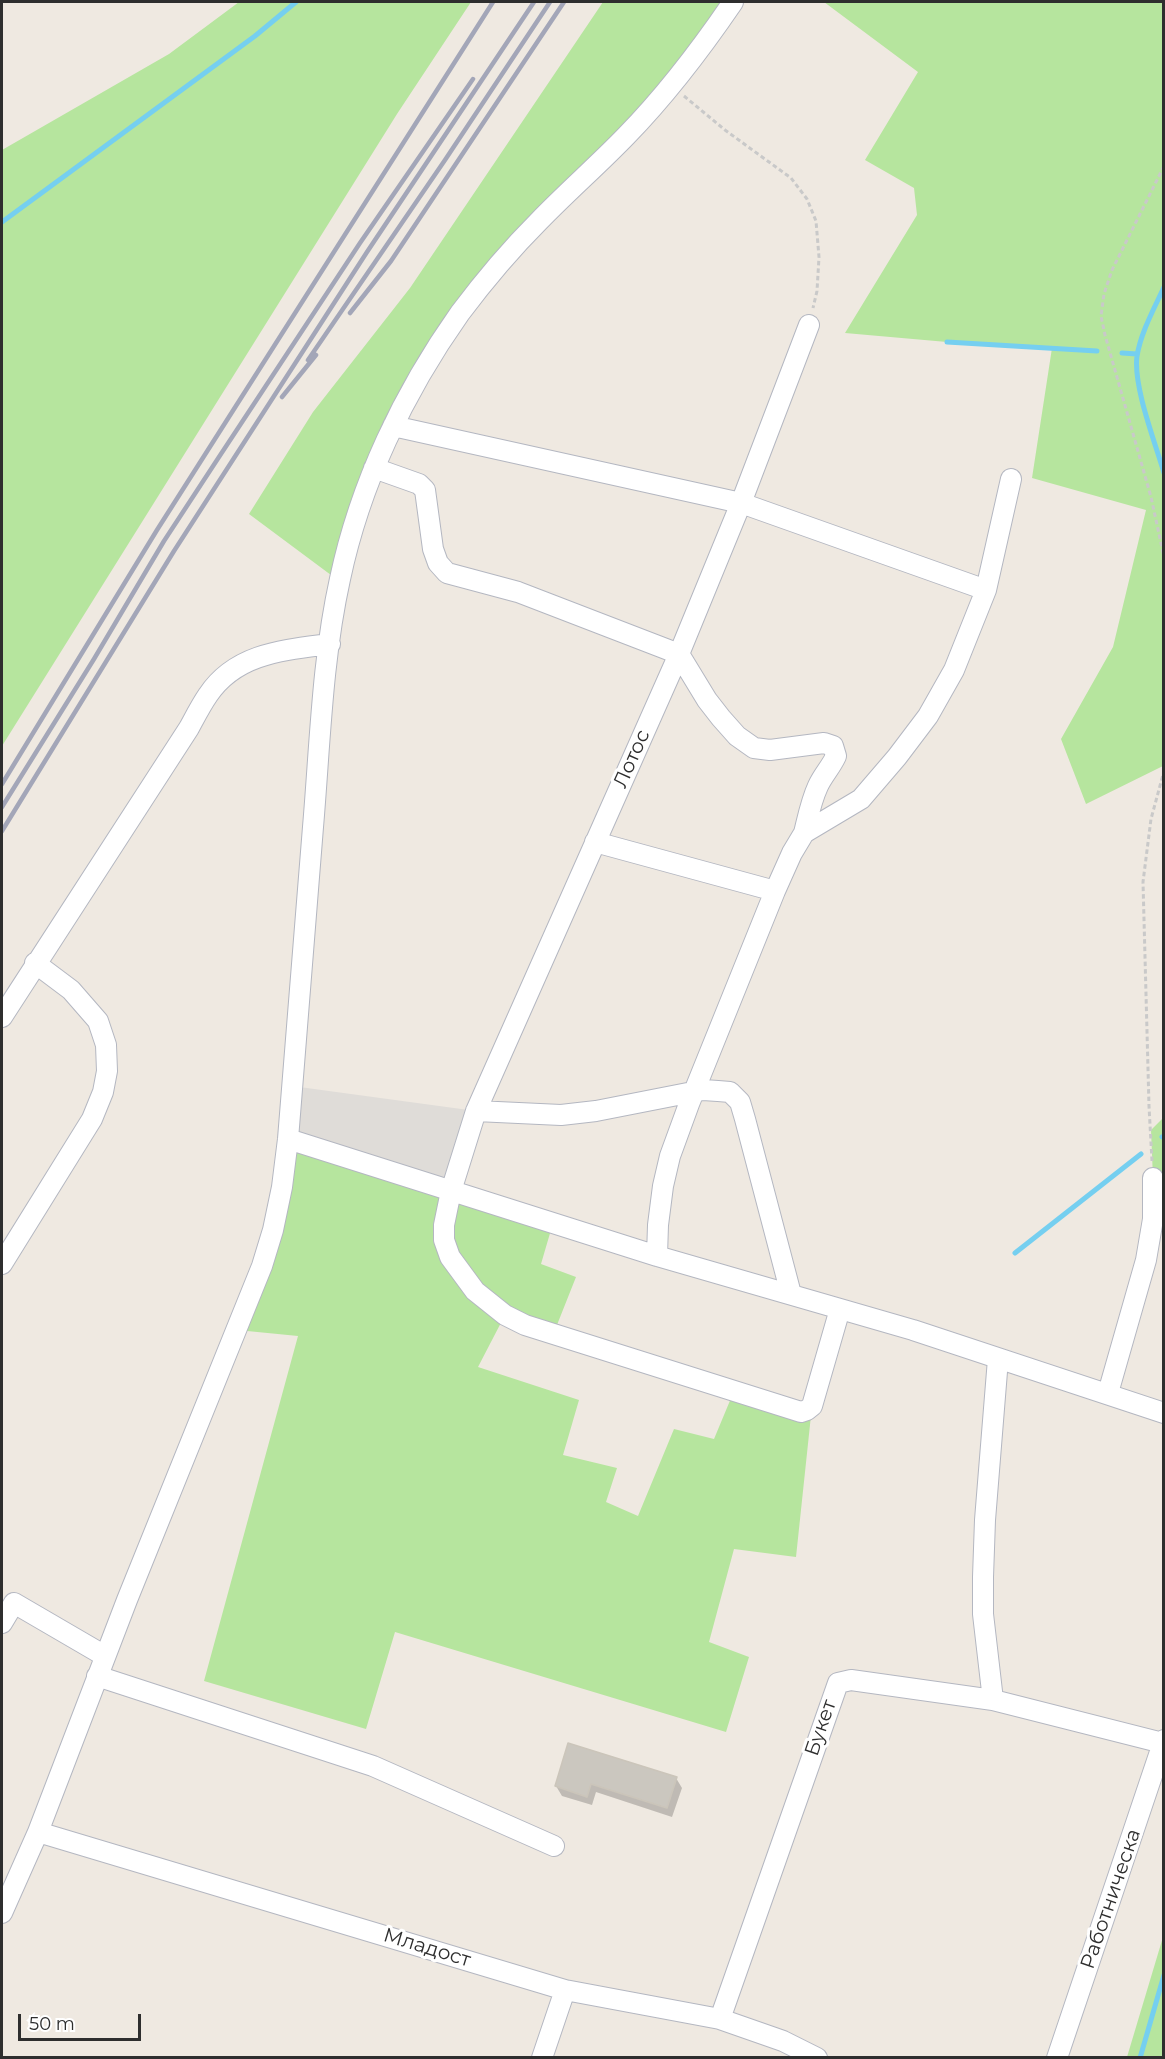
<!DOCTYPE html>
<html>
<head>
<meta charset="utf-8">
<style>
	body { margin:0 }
	#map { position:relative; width:1165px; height:2059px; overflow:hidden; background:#efe9e1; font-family:Montserrat,sans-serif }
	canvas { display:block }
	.frame { position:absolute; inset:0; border:3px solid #2e2e2e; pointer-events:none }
	.scale { position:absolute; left:18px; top:2014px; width:123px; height:27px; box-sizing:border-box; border:3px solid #2e2e2e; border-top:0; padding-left:8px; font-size:18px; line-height:21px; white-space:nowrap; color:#2e2e2e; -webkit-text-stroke:4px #fff; paint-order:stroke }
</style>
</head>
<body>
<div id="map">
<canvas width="1165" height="2059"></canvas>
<div class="frame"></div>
<div class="scale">50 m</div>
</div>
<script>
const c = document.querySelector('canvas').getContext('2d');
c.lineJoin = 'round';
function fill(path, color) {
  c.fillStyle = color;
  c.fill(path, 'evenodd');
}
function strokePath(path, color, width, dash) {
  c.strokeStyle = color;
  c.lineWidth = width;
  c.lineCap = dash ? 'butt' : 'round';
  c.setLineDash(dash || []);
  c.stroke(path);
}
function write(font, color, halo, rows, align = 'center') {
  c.font = font + ' Montserrat,sans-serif';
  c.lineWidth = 6;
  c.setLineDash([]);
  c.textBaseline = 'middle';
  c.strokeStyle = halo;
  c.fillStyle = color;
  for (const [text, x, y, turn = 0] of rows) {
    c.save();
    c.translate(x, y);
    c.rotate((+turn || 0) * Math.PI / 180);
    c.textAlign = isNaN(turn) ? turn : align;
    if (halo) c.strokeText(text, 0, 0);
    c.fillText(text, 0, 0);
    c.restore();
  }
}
const green = new Path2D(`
	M239,2H471L397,114L2,746V150L169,54Z
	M603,2H733L708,39L537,222L425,368L339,581L249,514L313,412L410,288Z
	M824,2H1163V766L1086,804L1061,739L1113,647L1146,510L1032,478L1052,348L947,342L845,333L917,215L914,188L865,160L918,72Z
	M1163,1118V1176L1153,1178L1151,1130Z
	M288,1139L553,1223L541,1264L576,1277L553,1335L505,1315L478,1367L579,1400L563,1455L617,1468L606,1502L638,1516L674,1429L714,1439L734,1391L812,1406L796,1557L734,1549L709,1642L749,1657L726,1732L395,1632L366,1729L204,1681L298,1336L237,1330Z
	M1163,1937V2057H1127Z`);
const plaza = new Path2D(`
	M292,1086L476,1111L451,1191L288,1139Z`);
const shadow = new Path2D(`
	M676,1778L682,1788L672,1817L596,1792L592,1805L562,1796L556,1786Z`);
const stream = new Path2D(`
	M2,222L255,36L296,2
	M1164,287C1154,309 1141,332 1137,356C1133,386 1155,442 1164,473
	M947,342L1097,351
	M1122,353L1137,354
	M1162,1137L1164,1136
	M1015,1253L1141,1154
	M1140,2058L1164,1975`);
const building = new Path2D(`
	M568,1743L677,1777L667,1808L591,1784L587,1797L555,1786Z`);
const path = new Path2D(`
	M684,96L725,130L791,178L807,199L816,221L819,257L817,291L813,308
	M1164,166L1112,270L1104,294L1101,316L1105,335L1151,497L1164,557
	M1152,1161L1149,1106L1143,882L1151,819L1164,771`);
const minor = new Path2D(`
	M809,325L741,503L679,654L476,1111L451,1191L444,1225V1240L450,1257L475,1291L505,1315L525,1325L801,1412L807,1410L812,1406L840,1309
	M393,426L741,503L986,590
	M374,468L419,484L425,490L433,549L438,563L447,573L518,592L679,654L707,700L721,718L737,736L754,748L770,750L824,743L833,746L836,756C831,767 823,775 818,786C811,801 808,817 804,833
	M595,842L775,891
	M2,1017L189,728C195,717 201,705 208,695C236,653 284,650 330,644
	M476,1111L561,1115L596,1111L703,1090L718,1091L730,1092L740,1102L745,1119L791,1294
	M288,1139L657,1256L913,1330L1164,1413
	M657,1256L658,1225L663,1186L670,1156L689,1104L775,891L792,853L804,833L861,799L897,757L928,716L954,670L986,590L1011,479
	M2,1264L92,1119L103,1092L107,1071L106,1045L98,1021L71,990L35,963
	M1108,1393L1146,1260L1153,1219V1178
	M2,1623L14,1603L105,1656
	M97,1676L373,1766L554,1846
	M993,1700L983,1614V1577L985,1520L998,1359
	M38,1832L565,1990L720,2019L783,2041L817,2058
	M2,1913L38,1832L127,1600L262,1266L273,1230L282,1187L288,1139C296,1035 305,931 313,827C320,745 322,660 340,579C360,484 404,392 460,313C484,281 511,249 539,221C567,192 598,165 626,136C666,95 701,49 733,2
	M720,2019L838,1683L851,1680L993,1700L1163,1743
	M542,2058L565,1990
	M1057,2058L1164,1740`);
const rail = new Path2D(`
	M350,313L391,261L564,2
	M308,360L445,160L550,2
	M282,397L316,355
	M2,784L157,530L493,2
	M2,807L94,659L164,541L217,460L360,243L473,79
	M2,831L174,551L367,252L534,2`);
const streetNames = [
	["Лотос",632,759,-66],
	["Букет",821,1728,-71],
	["Работническа",1111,1899,-71],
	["Младост",427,1948,17]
];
fill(green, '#b6e59e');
fill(plaza, '#dfdcd8');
fill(shadow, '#0003');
strokePath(stream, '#75cff0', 5);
fill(building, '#cbc7bf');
strokePath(building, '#cbc5ba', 1.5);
strokePath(minor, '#b4b7c1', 22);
strokePath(path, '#c9c9c9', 3, [4.5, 3]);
strokePath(minor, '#fff', 20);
strokePath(rail, '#a3a6b8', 4.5);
write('20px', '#2e2e2e', '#fff', streetNames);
</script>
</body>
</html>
